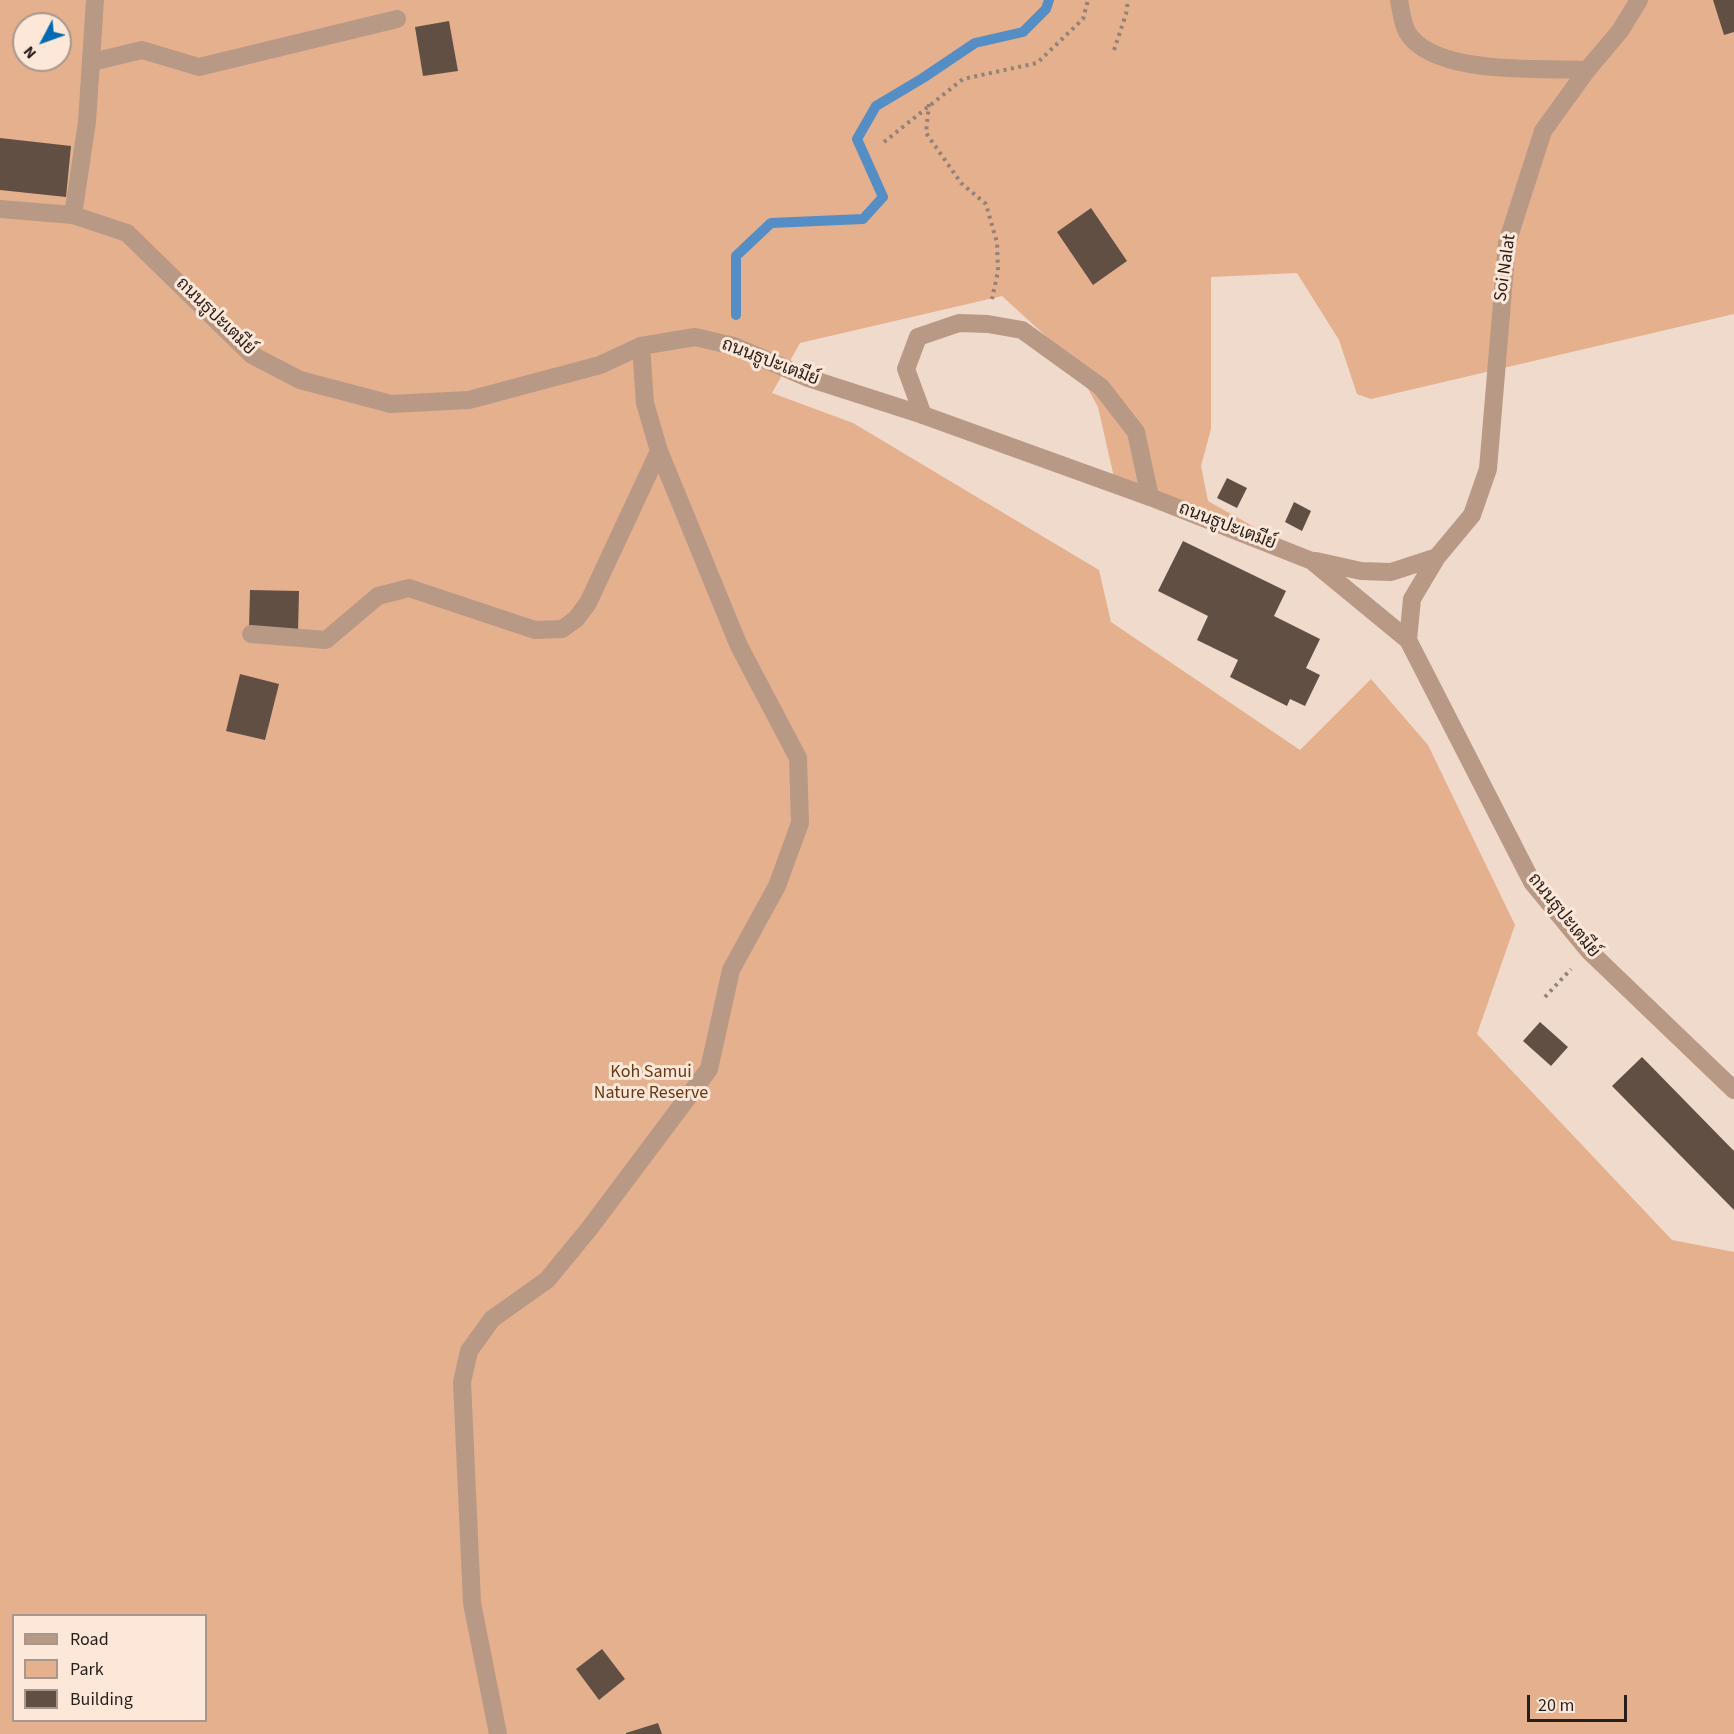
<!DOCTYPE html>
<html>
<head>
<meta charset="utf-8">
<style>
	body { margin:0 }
	#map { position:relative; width:1734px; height:1734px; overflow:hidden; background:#f0dacc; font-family:"Source Sans 3",sans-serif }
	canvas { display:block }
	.legend { position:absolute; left:12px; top:1614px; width:195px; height:108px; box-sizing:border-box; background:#fde7d9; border:2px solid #a7978d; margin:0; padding:8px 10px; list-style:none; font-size:18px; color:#271f1a }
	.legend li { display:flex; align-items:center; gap:12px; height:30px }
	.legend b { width:30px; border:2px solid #a7978d }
	.north { position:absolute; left:12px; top:12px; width:60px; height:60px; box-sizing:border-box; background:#fde7d9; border:2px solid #a7978d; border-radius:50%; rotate:229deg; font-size:16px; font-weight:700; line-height:24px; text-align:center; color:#271f1a }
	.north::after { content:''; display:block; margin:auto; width:21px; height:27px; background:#006ab5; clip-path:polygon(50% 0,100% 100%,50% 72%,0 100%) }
	.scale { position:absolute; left:1527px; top:1695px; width:100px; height:27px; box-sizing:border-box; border:3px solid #271f1a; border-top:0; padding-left:8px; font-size:18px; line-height:21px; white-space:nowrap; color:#271f1a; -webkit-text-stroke:4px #fde7d9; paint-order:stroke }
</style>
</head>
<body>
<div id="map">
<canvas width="1734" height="1734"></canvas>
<ul class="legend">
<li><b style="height:8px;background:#b89985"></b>Road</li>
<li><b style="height:16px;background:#e4b08d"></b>Park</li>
<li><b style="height:16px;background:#614f43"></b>Building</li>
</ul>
<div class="north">N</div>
<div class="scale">20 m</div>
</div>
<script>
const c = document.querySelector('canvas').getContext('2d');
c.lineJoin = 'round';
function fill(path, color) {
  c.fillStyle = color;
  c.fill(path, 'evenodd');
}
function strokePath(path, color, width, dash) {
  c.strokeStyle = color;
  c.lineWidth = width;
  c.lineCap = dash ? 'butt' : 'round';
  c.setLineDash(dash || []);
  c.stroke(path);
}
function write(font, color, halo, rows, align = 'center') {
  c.font = font + ' "Source Sans 3",Sarabun,sans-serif';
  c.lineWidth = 6;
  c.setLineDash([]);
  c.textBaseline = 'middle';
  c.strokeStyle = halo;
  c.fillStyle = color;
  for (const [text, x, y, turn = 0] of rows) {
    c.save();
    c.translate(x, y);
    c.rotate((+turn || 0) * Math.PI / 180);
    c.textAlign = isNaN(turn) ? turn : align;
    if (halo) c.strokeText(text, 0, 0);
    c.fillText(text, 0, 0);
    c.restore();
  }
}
const green = new Path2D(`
	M0,0H1734V314L1371,399L1357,394L1339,340L1297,273L1211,277V429L1201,466L1208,501L1265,533L1115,482L1098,407L1073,361L1002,296L800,343L772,393L853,423L1099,570L1111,622L1300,750L1371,679L1428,745L1515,925L1477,1034L1672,1240L1734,1252V1734H0ZM24,24H60V60H24ZM14,1616H206V1720H14Z`);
const stream = new Path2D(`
	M736,315V256L771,223L863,219L883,197L857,139L876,106L923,78L975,43L1023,32L1046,9L1049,0`);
const building = new Path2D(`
	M1713,0H1734V32L1724,35Z
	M449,21L458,71L423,76L415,27Z
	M0,138L71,146L66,197L0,190Z
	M1091,208L1127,261L1093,285L1057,232Z
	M1227,478L1247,488L1237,508L1217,498Z
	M1294,502L1311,511L1302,531L1285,522Z
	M1183,541L1286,591L1274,616L1320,639L1306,668L1320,675L1305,706L1290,699L1287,706L1230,677L1238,660L1197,640L1208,616L1158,591Z
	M250,590L299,591L298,632L249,630Z
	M240,674L279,684L265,740L226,731Z
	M1540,1022L1568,1047L1551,1066L1523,1041Z
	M1642,1057L1734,1151V1210L1612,1086Z
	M602,1649L625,1679L599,1700L576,1669Z
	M658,1723L662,1734H626V1733Z`);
const path = new Path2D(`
	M1114,50L1126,14L1128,0
	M929,104L926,133L961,183L986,204L997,243L998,271L992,299
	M884,142L963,79L1037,63L1083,19L1088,0
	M1545,997L1571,969`);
const service = new Path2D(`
	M1399,0C1401,9 1402,23 1407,32C1433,76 1541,68 1587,70
	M92,62L142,50L199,67L397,19
	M923,415L906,369L918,337L959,323L988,324L1022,330L1101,387L1136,432L1150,497
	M251,634L326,640L378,596L409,588L535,630L562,629L576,619L588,603L659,451
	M498,1734L472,1603L462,1382L469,1351L492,1319L547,1280L589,1229L709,1069L731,970L777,886L800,823L798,758L739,646L659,451L645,403L641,346`);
const minor = new Path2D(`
	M73,215L87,122L95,0`);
const tertiary = new Path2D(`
	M0,209L73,215L127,233L252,355L300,380L391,404L469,400L600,365L641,346L695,337L734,346L808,378L923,415L1150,497L1312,561L1408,640L1532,882L1589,951L1734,1090
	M1316,561L1361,571L1391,572L1437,557
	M1408,640L1412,599L1437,557L1472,515L1488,469L1507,243L1543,131L1587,70L1620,31L1639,0`);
const streetNames = [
	["Soi Nalat",1506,268,-82],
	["ถนนธูปะเตมีย์",215,317,44],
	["ถนนธูปะเตมีย์",770,363,21],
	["ถนนธูปะเตมีย์",1227,527,21],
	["ถนนธูปะเตมีย์",1563,916,51]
];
const parkNames = [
	["Koh Samui",651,1073],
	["Nature Reserve",651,1094]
];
fill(green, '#e4b08d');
strokePath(stream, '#558ec5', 10);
fill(building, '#614f43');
strokePath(path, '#928278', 4, [3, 4.5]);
strokePath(service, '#b89985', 18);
strokePath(minor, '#b89985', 18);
strokePath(tertiary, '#b89985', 18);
write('18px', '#271f1a', '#fde7d9', streetNames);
write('18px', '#673a16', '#fde7d9', parkNames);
</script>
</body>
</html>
